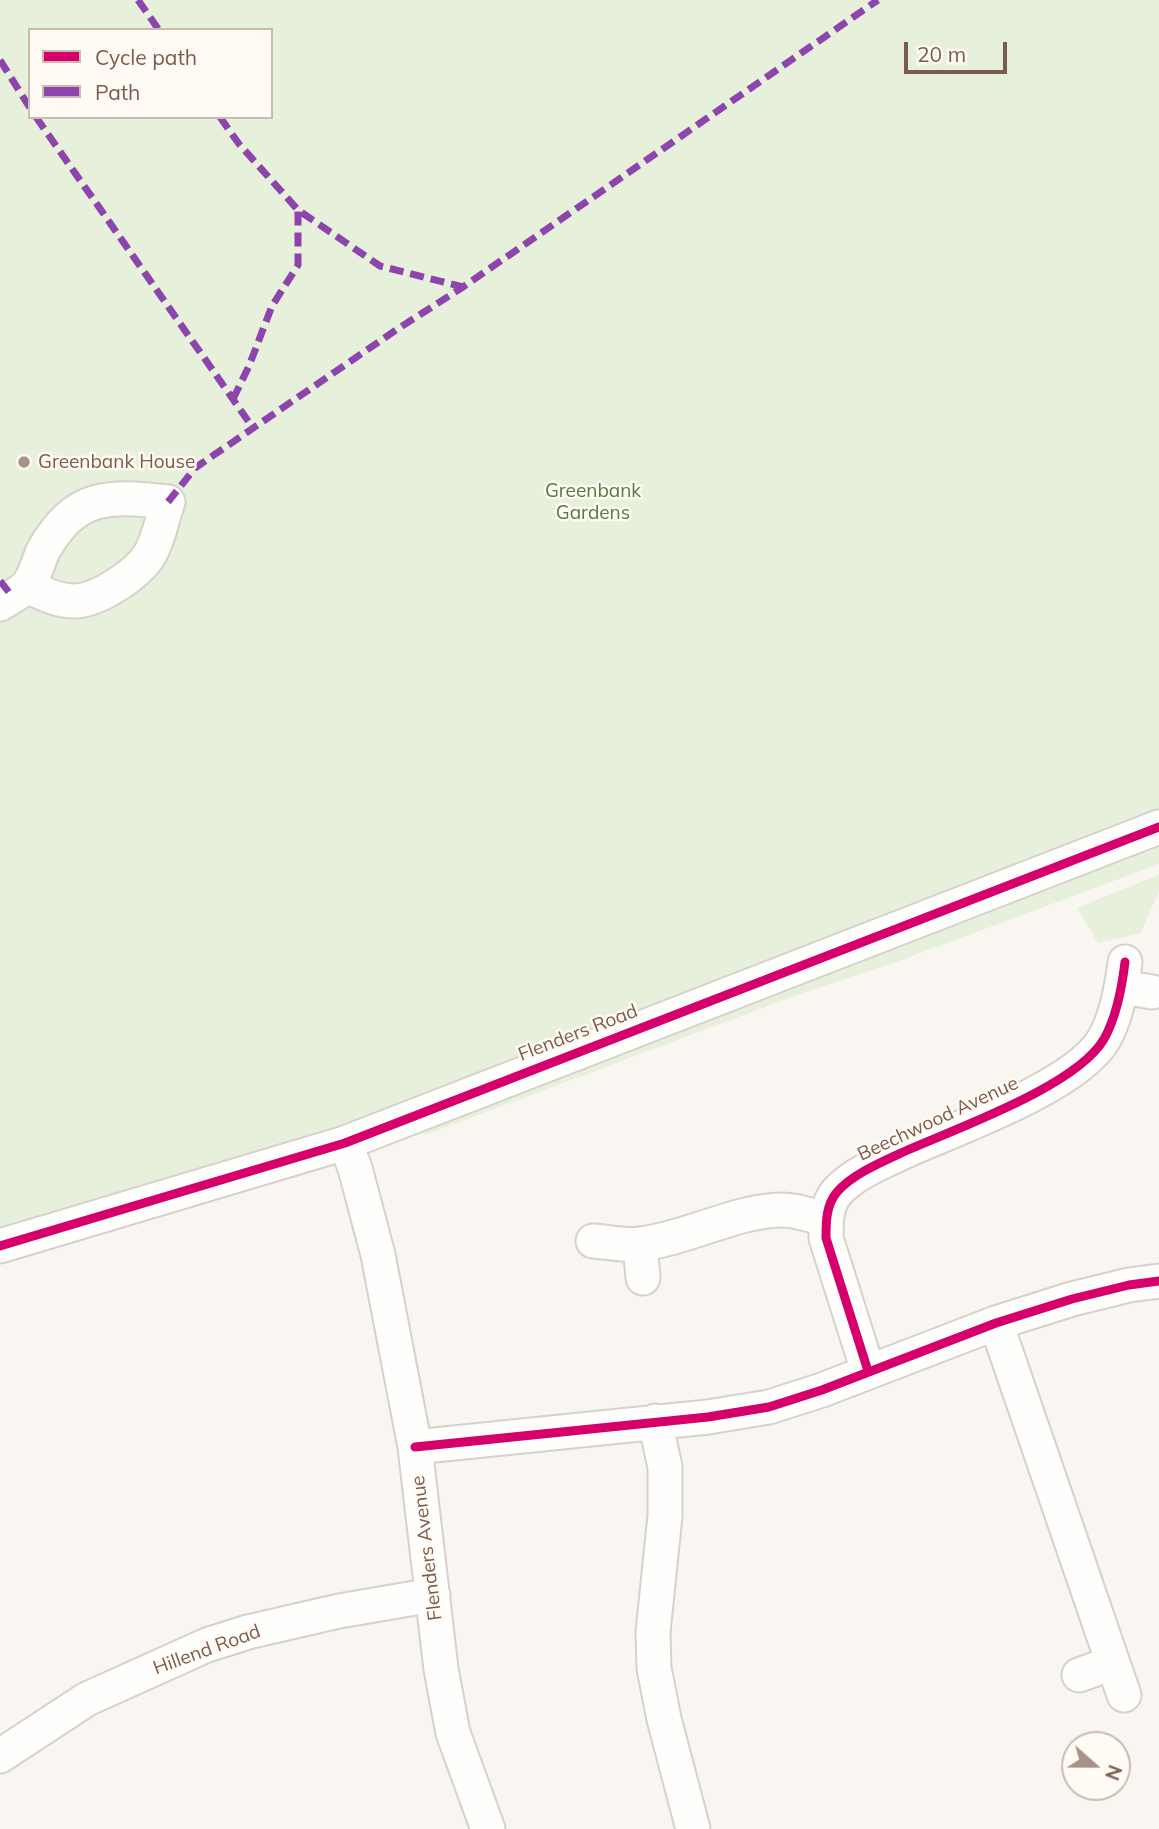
<!DOCTYPE html>
<html>
<head>
<meta charset="utf-8">
<style>
	body { margin:0 }
	#map { position:relative; width:1159px; height:1829px; overflow:hidden; background:#f9f5f0; font-family:Mulish,sans-serif }
	canvas { display:block }
	.legend { position:absolute; left:28px; top:28px; width:245px; height:91px; box-sizing:border-box; background:#fffaf3; border:2px solid #cabbb1; margin:0; padding:9px 12px; list-style:none; font-size:21px; color:#7a5c4d }
	.legend li { display:flex; align-items:center; gap:14px; height:35px }
	.legend b { width:35px; border:2px solid #cabbb1 }
	.north { position:absolute; left:1061px; top:1731px; width:70px; height:70px; box-sizing:border-box; background:#fffaf3; border:2px solid #cabbb1; border-radius:50%; rotate:111deg; font-size:19px; font-weight:700; line-height:28px; text-align:center; color:#7a5c4d }
	.north::after { content:''; display:block; margin:auto; width:24px; height:32px; background:#a69286; clip-path:polygon(50% 0,100% 100%,50% 72%,0 100%) }
	.scale { position:absolute; left:904px; top:42px; width:103px; height:32px; box-sizing:border-box; border:4px solid #7a5c4d; border-top:0; padding-left:9px; font-size:21px; line-height:24px; white-space:nowrap; color:#7a5c4d; -webkit-text-stroke:5px #fffaf3; paint-order:stroke }
</style>
</head>
<body>
<div id="map">
<canvas width="1159" height="1829"></canvas>
<ul class="legend">
<li><b style="height:9px;background:#d6006c"></b>Cycle path</li>
<li><b style="height:9px;background:#8e44ad"></b>Path</li>
</ul>
<div class="north">N</div>
<div class="scale">20 m</div>
</div>
<script>
const c = document.querySelector('canvas').getContext('2d');
c.lineJoin = 'round';
function fill(path, color) {
  c.fillStyle = color;
  c.fill(path, 'evenodd');
}
function strokePath(path, color, width, dash) {
  c.strokeStyle = color;
  c.lineWidth = width;
  c.lineCap = dash ? 'butt' : 'round';
  c.setLineDash(dash || []);
  c.stroke(path);
}
function write(font, color, halo, rows, align = 'center') {
  c.font = font + ' Mulish,sans-serif';
  c.lineWidth = 5;
  c.setLineDash([]);
  c.textBaseline = 'middle';
  c.strokeStyle = halo;
  c.fillStyle = color;
  for (const [text, x, y, turn = 0] of rows) {
    c.save();
    c.translate(x, y);
    c.rotate((+turn || 0) * Math.PI / 180);
    c.textAlign = isNaN(turn) ? turn : align;
    if (halo) c.strokeText(text, 0, 0);
    c.fillText(text, 0, 0);
    c.restore();
  }
}
const green = new Path2D(`
	M0,0H1159V814L345,1128L0,1233ZM30,30H271V117H30Z
	M1159,833V864L896,962L794,996L425,1135L418,1120Z
	M1159,875V891L1141,933L1098,943L1077,908Z`);
const minor = new Path2D(`
	M0,604C8,599 20,593 27,586C35,577 38,562 43,551C75,494 108,495 168,502C162,518 159,539 150,554C138,574 98,601 74,601C57,601 42,593 27,586
	M1122,987L1152,992
	M345,1143L355,1168L378,1255L415,1447L441,1669L453,1733L488,1829
	M593,1241C608,1242 626,1246 641,1244C689,1238 737,1210 783,1210C797,1210 812,1216 825,1219
	M640,1244L643,1278
	M0,1246L345,1143L1159,827
	M996,1323L1124,1695
	M868,1371L826,1238C826,1222 826,1205 837,1192C853,1174 880,1163 901,1153C954,1129 1076,1087 1104,1039C1117,1016 1122,987 1125,962
	M655,1421L665,1467V1516L653,1632L654,1668L664,1719L693,1829
	M415,1447L708,1417L769,1407L822,1390L996,1323L1072,1299L1129,1285L1159,1281
	M1079,1675L1112,1663
	M0,1756L87,1699L207,1645L248,1632L339,1611L433,1595`);
const quiet = new Path2D(`
	M138,0L159,30
	M0,60L30,108
	M36,117L253,428
	M220,117L239,144L298,210L380,266L463,287
	M233,399L249,366L272,306L298,265V210
	M168,502L195,468L396,330L463,287L878,0
	M0,581L12,596`);
const cycleway = new Path2D(`
	M0,1246L345,1143L1159,827
	M868,1371L826,1238C826,1222 826,1205 837,1192C853,1174 880,1163 901,1153C954,1129 1076,1087 1104,1039C1117,1016 1122,987 1125,962
	M415,1447L708,1417L769,1407L822,1390L996,1323L1072,1299L1129,1285L1159,1281`);
const markers = [
	[24,462,7,"#a69286"]
];
const poiNames = [
	["Greenbank House",38,462]
];
const parkNames = [
	["Greenbank",593,491],
	["Gardens",593,513]
];
const streetNames = [
	["Flenders Road",578,1033,-21],
	["Beechwood Avenue",938,1119,-25],
	["Flenders Avenue",427,1548,-97],
	["Hillend Road",207,1650,-20]
];
fill(green, '#e7f0db');
strokePath(minor, '#d7d1cb', 37);
strokePath(minor, '#fefefd', 33);
strokePath(quiet, '#8e44ad', 7, [14, 7]);
strokePath(cycleway, '#d6006c', 9);
for (const [x, y, r, color] of markers) {
  const dot = new Path2D();
  dot.arc(x, y, r, 0, 2 * Math.PI);
  c.fillStyle = color;
  c.fill(dot);
  strokePath(dot, '#fffaf3', 2.5);
}
write('19px', '#7a5c4d', '#fffaf3', poiNames, 'left');
write('19px', '#537a41', '#fffaf3', parkNames);
write('19px', '#7a5c4d', '#fffaf3', streetNames);
</script>
</body>
</html>
